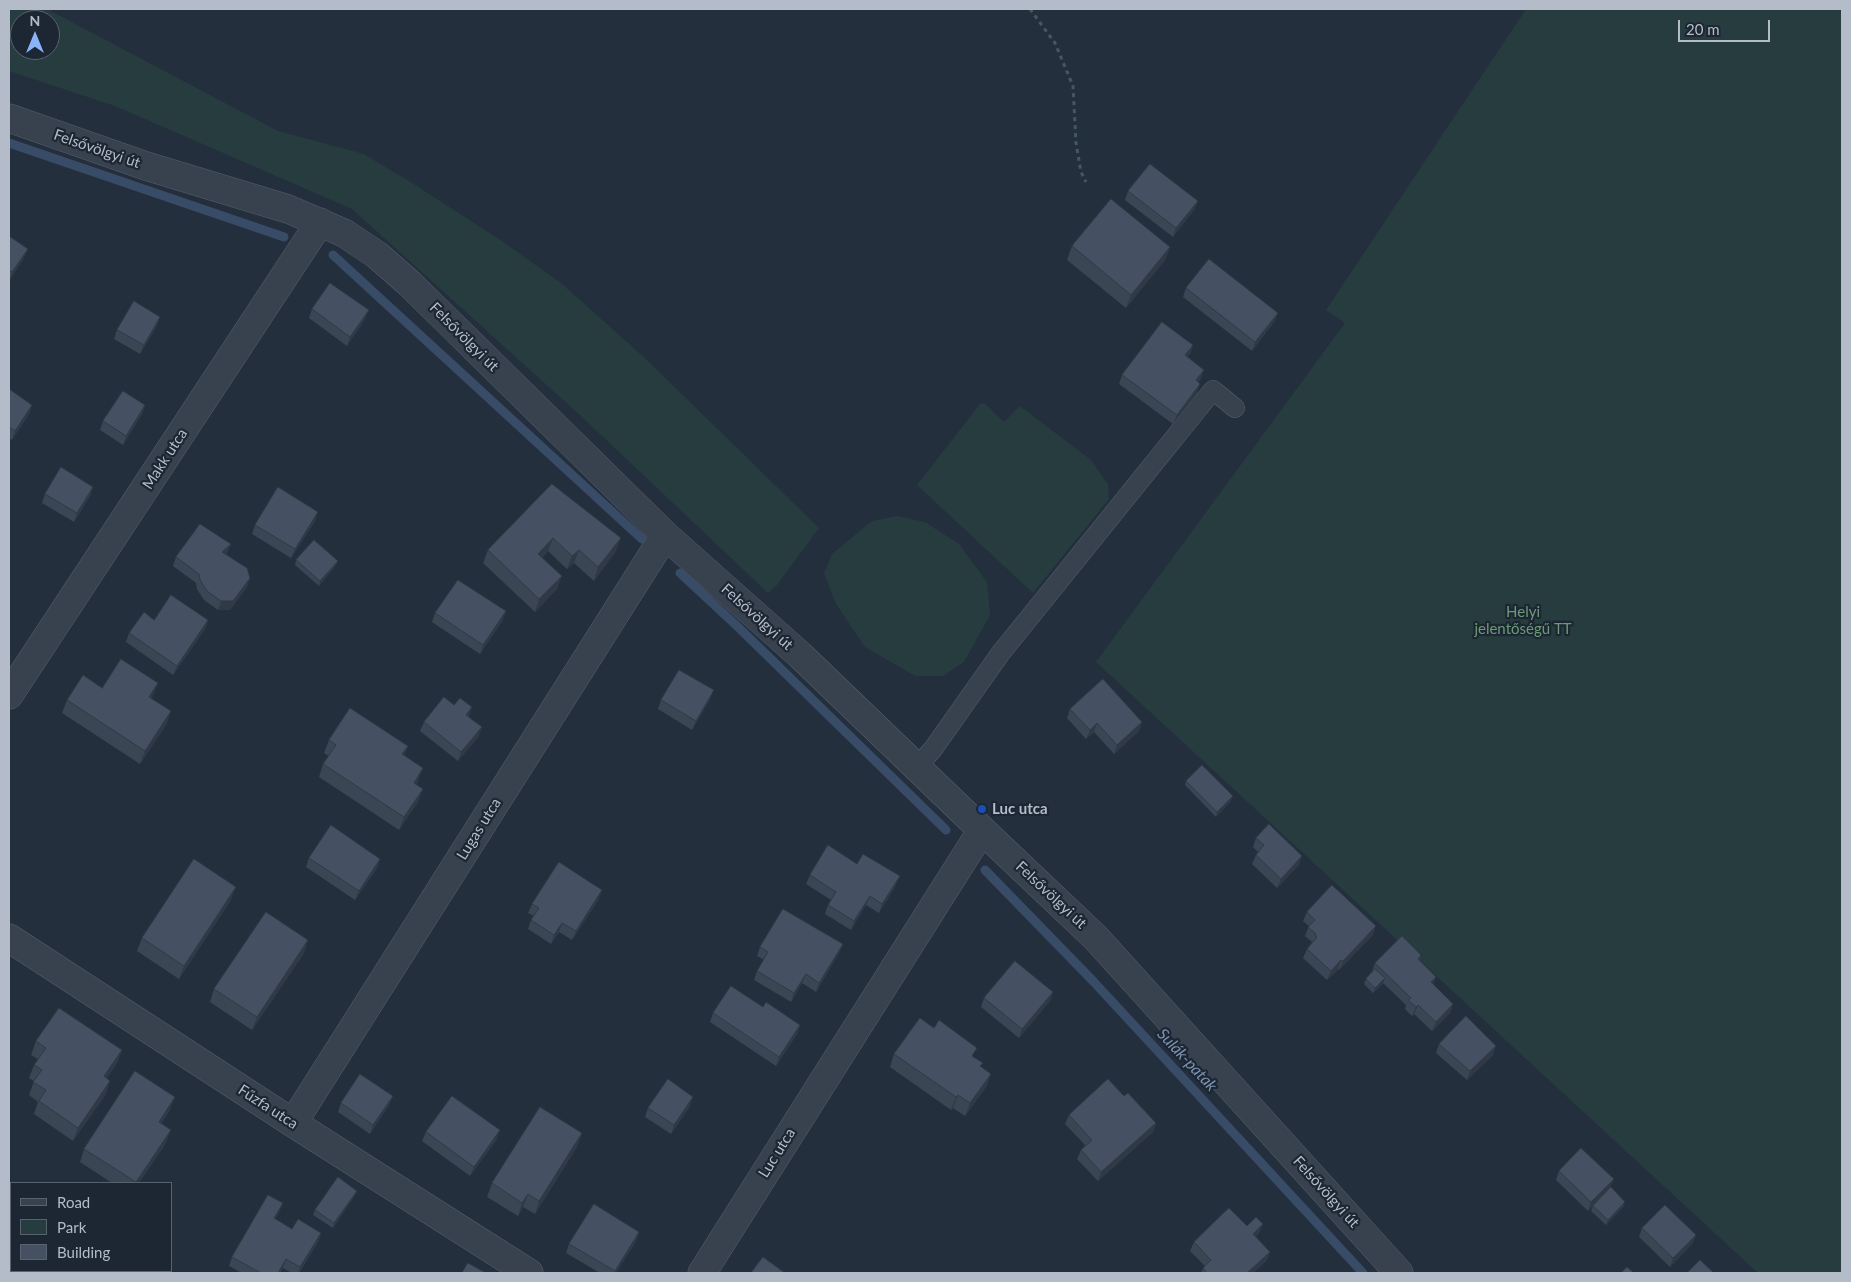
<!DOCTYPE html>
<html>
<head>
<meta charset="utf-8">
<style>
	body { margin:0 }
	#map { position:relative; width:1851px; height:1282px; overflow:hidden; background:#242f3e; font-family:Lato,sans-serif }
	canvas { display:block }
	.frame { position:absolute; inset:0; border:10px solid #b4bcc9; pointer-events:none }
	.legend { position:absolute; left:10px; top:1182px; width:162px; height:90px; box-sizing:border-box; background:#1d2633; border:1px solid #59626f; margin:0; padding:6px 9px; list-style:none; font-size:15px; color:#b4bcc9 }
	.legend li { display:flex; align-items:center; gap:10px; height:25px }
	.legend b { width:25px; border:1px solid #59626f }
	.north { position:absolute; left:10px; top:10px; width:50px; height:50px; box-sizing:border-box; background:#1d2633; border:1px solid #59626f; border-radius:50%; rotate:0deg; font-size:14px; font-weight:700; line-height:20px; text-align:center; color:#b4bcc9 }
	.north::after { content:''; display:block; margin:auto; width:18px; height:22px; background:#8ab4f8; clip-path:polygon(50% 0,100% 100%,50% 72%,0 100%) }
	.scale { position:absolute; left:1678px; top:20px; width:92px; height:22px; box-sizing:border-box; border:2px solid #b4bcc9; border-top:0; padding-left:6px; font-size:15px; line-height:18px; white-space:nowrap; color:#b4bcc9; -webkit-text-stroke:4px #1d2633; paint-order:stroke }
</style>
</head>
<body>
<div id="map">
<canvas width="1851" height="1282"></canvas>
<div class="frame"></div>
<ul class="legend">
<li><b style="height:6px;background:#38414e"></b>Road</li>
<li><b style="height:14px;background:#263c3f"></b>Park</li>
<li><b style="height:14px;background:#455162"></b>Building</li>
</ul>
<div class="north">N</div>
<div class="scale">20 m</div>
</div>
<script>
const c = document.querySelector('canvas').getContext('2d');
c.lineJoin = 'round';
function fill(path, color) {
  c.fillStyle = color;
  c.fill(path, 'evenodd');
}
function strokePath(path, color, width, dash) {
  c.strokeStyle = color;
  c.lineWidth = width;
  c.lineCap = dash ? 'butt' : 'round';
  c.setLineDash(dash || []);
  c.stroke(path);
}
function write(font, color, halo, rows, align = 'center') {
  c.font = font + ' Lato,sans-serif';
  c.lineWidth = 4.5;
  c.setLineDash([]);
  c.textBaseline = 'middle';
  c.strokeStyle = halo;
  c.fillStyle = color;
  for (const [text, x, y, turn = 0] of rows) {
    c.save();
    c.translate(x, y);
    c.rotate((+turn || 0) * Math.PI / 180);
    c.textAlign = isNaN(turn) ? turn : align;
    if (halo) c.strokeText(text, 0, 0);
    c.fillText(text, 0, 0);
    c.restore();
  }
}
const green = new Path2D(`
	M9,9H47L278,131L364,154L412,183L502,241L561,283L647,360L819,528L777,585L768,593L582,417L352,209L115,106L9,71ZM20,20H50V50H20Z
	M1526,9H1842V1273H1758L1096,662L1345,323L1326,310Z
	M984,403L1004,422L1020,406L1091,460L1108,484L1109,499L1033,593L917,485L980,404Z
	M897,516L925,522L959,544L987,582L990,615L964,662L943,676H915L865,647L836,604L824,573L832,554L872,521Z`);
const stream = new Path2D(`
	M9,143L284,237
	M333,255L642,539
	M680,573L736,625L946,830
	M985,870L1093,981L1363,1273`);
const path = new Path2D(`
	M1030,9L1055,43L1073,86L1076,143L1081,172L1086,182`);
const service = new Path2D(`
	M916,768L933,749L1000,654L1213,390L1235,408`);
const minor = new Path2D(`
	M9,118L146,166L288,209L344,233L377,255L410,284L665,535L800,655L982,830L1096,938L1399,1273
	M9,695L320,222
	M9,938L293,1123L529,1273
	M293,1123L665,535
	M9,1197L11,1208
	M25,1271V1273
	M702,1273L982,830`);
const wall = new Path2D(`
	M1128,191L1198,201L1194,210L1173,237L1125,200Z
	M9,236L24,258L9,281Z
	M1072,246L1170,247L1165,260L1126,308L1067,260Z
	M1186,288L1278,313L1274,322L1252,351L1183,297Z
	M312,309L365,319L347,346L309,318Z
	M157,326L140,354L114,339L117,330Z
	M1193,345L1190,354L1187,357L1201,379L1198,382L1197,393L1173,424L1119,384L1122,375Z
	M9,389L32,405L29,414L12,440L9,438Z
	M145,405L142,414L123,445L100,430L103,421Z
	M552,484L616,551L594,581L574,563L567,569L548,551L542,558L557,589L535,612L483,563L488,550Z
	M93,487L90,496L74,522L42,503L45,494Z
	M315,521L291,558L252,534L255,525Z
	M231,544L227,553L226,555L247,587L230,610H218L204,600L197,589L196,583L173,566L176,557Z
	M296,560L336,565L319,586L295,565Z
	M435,613L503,620L480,654L432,622Z
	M154,620H208L205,629L173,675L126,642L129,633Z
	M102,688L153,696L151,699L171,711L166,725L140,764L62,713L67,700Z
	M710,699L692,730L658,709L661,700Z
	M454,705L469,716L479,736L458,761L420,731L424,722Z
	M1070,709L1142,722L1139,731L1114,754L1094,732L1086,739L1067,718Z
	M329,740L408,746L404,756L418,781L416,785L418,802L399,830L319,777L323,764L329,756L324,753Z
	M1186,781L1231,801L1216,817L1185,785Z
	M1256,838L1299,865L1277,888L1252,864L1256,855L1258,852L1253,847Z
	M309,858L380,859L377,868L355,900L306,867Z
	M857,864L896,885L879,913L866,905L851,930L825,914L828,905L831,900L806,884L810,875Z
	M599,899L572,940L559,932L551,944L528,929L531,920L534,916L528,913L532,904Z
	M231,900L179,979L137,951L142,938Z
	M1307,912L1373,935L1339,970L1338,969L1327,980L1303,958L1307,949L1312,942L1305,936L1309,926L1303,921Z
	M308,940L304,953L252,1030L210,1002L214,989Z
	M843,944L839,953L816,992L802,983L791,1002L754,980L757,971L764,960L757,956L760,947Z
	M1421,955L1419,961L1433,985L1453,1004L1450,1013L1432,1031L1414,1014L1412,1016L1405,1009L1406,1005L1383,983L1373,993L1364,984L1366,979L1372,972L1375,963Z
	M1053,992L1050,1001L1019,1038L981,1007L984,998Z
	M763,1007L800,1025L797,1034L776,1066L710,1022L713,1013Z
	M36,1041L122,1050L117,1063L107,1078L106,1094L73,1141L34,1114L38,1102L29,1095L34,1081L29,1078L34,1065L38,1059L31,1055Z
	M1439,1044L1493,1055L1467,1080L1436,1053Z
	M894,1054L974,1057L981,1067L991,1074L986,1087L965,1116L953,1108L951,1110L890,1067Z
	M393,1096L389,1105L370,1134L338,1112L341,1103Z
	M690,1106L671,1134L645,1117L648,1108Z
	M170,1110L161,1124L166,1143L139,1183H112L80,1162L84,1149Z
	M1069,1115L1156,1123L1153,1132L1098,1181L1077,1159L1081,1150L1085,1145L1065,1124Z
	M426,1132L497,1139L470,1176L422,1141Z
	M582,1133L577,1147L535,1214L523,1207L518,1216L487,1197L492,1183Z
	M1559,1171L1610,1188L1624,1206L1606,1225L1591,1211L1593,1206L1605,1193L1588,1211L1556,1180Z
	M357,1191L355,1195L333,1228L313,1215L315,1210Z
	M283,1203L279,1212L275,1219L292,1229L321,1233L318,1242L299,1273H292L283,1268L280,1273H242L229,1266L232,1257Z
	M1263,1224L1259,1233L1256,1237L1270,1252L1267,1260L1253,1273H1201L1203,1268L1205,1266L1190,1251L1194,1242L1247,1226Z
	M1642,1228L1696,1235L1692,1244L1670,1267L1639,1237Z
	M639,1232L636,1241L616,1273H600L566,1253L569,1244Z`);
const shadedWall = new Path2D(`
	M1198,201L1194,210L1173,237L1176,228Z
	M1170,247L1165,260L1126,308L1131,295Z
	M28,249L24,258L9,281L12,272Z
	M369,310L365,319L347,346L350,337Z
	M1278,313L1274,322L1252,351L1255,342Z
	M160,317L157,326L140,354L144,345Z
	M1193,345L1190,354L1182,364L1185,355Z
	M1204,370L1201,379L1193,389L1196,380Z
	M1200,384L1197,393L1173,424L1177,415Z
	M32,405L29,414L12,440L15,431Z
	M145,405L142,414L123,445L126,436Z
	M93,487L90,496L74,522L77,513Z
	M318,512L315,521L291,558L295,549Z
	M553,538L548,551L534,567L538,554Z
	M621,538L616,551L594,581L598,567Z
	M231,544L227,553L219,561L222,552Z
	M579,550L574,563L567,569L572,556Z
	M338,561L336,565L319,586L320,581Z
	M562,576L557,589L535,612L539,599Z
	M250,578L247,587L230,610H218L221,601Z
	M506,611L503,620L480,654L483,645Z
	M208,620L205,629L173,675L177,666Z
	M158,683L153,696L144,710L149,697Z
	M714,690L710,699L692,730L696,721Z
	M472,707L469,716L466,715Z
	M171,711L166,725L140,764L145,751Z
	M1142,722L1139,731L1114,754L1117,745Z
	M1097,723L1094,732L1086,739L1090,730Z
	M482,727L479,736L458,761L461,752Z
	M408,746L403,759L402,754Z
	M423,768L418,781L409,796L414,783Z
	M423,789L418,802L399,830L404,817Z
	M1233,796L1231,801L1216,817L1217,812Z
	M1302,856L1299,865L1277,888L1281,879Z
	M380,859L377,868L355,900L359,891Z
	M900,876L896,885L879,913L882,904Z
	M236,887L231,900L179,979L184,966Z
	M602,890L599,899L572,940L576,931Z
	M870,896L866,905L851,930L854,921Z
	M562,923L559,932L551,944L554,935Z
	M1376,926L1373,935L1339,970L1343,961Z
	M308,940L304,953L252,1030L257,1017Z
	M843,944L839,953L816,992L819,983Z
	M1341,960L1338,969L1327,980L1331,971Z
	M806,974L802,983L791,1002L794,993Z
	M1436,977L1433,986L1431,982Z
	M1385,978L1383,983L1373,993L1375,988Z
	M1053,992L1050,1001L1019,1038L1022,1029Z
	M1453,1004L1450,1013L1432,1031L1436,1022Z
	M1418,1005L1414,1014L1412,1016L1416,1007Z
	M800,1025L797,1034L776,1066L779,1057Z
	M1496,1046L1493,1055L1467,1080L1470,1071Z
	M122,1050L117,1063L99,1089L104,1076Z
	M991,1074L986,1087L965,1116L970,1103Z
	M110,1081L106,1094L73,1141L78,1128Z
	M958,1095L953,1108L951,1110L956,1097Z
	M393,1096L389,1105L370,1134L373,1125Z
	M175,1097L170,1110L154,1135L159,1122Z
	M693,1097L690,1106L671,1134L674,1125Z
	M1156,1123L1153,1132L1098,1181L1101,1172Z
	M171,1130L166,1143L139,1183H136Z
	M500,1130L497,1139L470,1176L474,1167Z
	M582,1133L577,1147L535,1214L539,1201Z
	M1614,1179L1610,1188L1588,1211L1591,1202Z
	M357,1191L355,1195L333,1228L334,1223Z
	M528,1194L523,1207L518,1216L522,1203Z
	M1625,1202L1624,1206L1606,1225L1608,1220Z
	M283,1203L279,1212L271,1227L274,1218Z
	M1263,1224L1259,1233L1250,1243L1253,1234Z
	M639,1232L636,1241L616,1273H614Z
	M321,1233L318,1242L298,1273L300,1267Z
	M1696,1235L1692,1244L1670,1267L1673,1258Z
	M1270,1252L1267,1260L1253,1273H1247Z
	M286,1259L283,1268L280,1273H278Z`);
const building = new Path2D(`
	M1150,164L1198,201L1176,228L1128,191Z
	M1111,199L1170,247L1131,295L1072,246Z
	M9,236L28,249L12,272L9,270Z
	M1209,259L1278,313L1255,342L1186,288Z
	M330,283L369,310L350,337L312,309Z
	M134,301L160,317L144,345L117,330Z
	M1162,322L1193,345L1185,355L1204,370L1196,380L1200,384L1177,415L1122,375Z
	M9,389L32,405L15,431L9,427Z
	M123,391L145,405L126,436L103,421Z
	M61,467L93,487L77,513L45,494Z
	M552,484L621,538L598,567L579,550L572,556L553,538L538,554L562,576L539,599L488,550Z
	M278,487L318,512L295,549L255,525Z
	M200,524L231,544L222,552L247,568L250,578L233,601H221L207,591L200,580L199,574L176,557Z
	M314,540L338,561L320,581L296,560Z
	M458,580L506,611L483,645L435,613Z
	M171,595L208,620L177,666L129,633L144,612L154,620Z
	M121,659L158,683L149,697L171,711L145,751L67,700L83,675L102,688Z
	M679,670L714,690L696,721L661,700Z
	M1103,679L1142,722L1117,745L1097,723L1090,730L1070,709Z
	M444,697L454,705L460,698L472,707L466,715L482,727L461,752L424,722Z
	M350,708L408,746L402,754L423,768L414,783L423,789L404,817L323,764L336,745L329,740Z
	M1202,765L1233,796L1217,812L1186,781Z
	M1269,824L1302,856L1281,879L1256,855L1264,845L1256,838Z
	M331,825L380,859L359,891L309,858Z
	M828,845L857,864L863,854L900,876L882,904L870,896L854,921L828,905L836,892L810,875Z
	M194,859L236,887L184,966L142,938Z
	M559,862L602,890L576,931L562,923L554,935L531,920L539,908L532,904Z
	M1332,885L1376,926L1343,961L1341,960L1331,971L1307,949L1317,937L1315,936L1316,934L1308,927L1315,920L1307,912Z
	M783,909L843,944L819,983L806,974L794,993L757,971L768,952L760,947Z
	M266,912L308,940L257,1017L214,989Z
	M1402,936L1421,955L1418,959L1436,977L1431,982L1453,1004L1436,1022L1418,1005L1416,1007L1408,1000L1411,998L1375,963Z
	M1015,961L1053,992L1022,1029L984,998Z
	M1375,969L1385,978L1375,988L1366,979Z
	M731,986L763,1007L766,1002L800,1025L779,1057L713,1013Z
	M59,1008L122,1050L104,1076L110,1081L78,1128L39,1101L46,1090L33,1082L42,1070L34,1065L46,1048L36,1041Z
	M1466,1016L1496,1046L1470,1071L1439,1044Z
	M920,1018L934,1028L939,1020L977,1048L972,1056L983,1063L980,1066L991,1074L970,1103L958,1095L956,1097L894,1054Z
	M135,1071L175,1097L159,1122L171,1130L136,1182L84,1149Z
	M360,1074L393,1096L373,1125L341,1103Z
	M668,1079L693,1097L674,1125L648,1108Z
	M1108,1079L1124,1096L1128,1093L1156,1123L1101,1172L1081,1150L1092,1140L1069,1115Z
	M452,1096L500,1130L474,1167L426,1132Z
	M540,1107L582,1133L539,1201L528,1194L522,1203L492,1183Z
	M1581,1148L1614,1179L1591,1202L1559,1171Z
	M338,1177L357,1191L334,1223L315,1210Z
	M1611,1187L1625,1202L1608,1220L1593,1206Z
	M268,1195L283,1203L274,1218L292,1229L298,1219L321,1233L300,1267L286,1259L278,1273H261L232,1257Z
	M594,1204L639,1232L615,1271L569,1244Z
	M1665,1205L1696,1235L1673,1258L1642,1228Z
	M1229,1208L1247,1226L1256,1217L1263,1224L1253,1234L1270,1252L1247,1273H1207L1203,1268L1211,1260L1194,1242Z
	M763,1257L785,1273H751Z
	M1700,1260L1714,1273H1687Z
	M468,1263L486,1273H462Z
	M1627,1267L1634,1273H1621Z`);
const markers = [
	[982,809,5,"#1a4fb4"]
];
const streetNames = [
	["Felsővölgyi út",97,149,19],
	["Felsővölgyi út",464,337,45],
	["Makk utca",165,459,-57],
	["Felsővölgyi út",757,617,42],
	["Lugas utca",479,829,-58],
	["Felsővölgyi út",1051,895,43],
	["Fűzfa utca",268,1107,33],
	["Luc utca",777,1153,-58],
	["Felsővölgyi út",1326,1192,48]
];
const parkNames = [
	["Helyi",1523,612],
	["jelentőségű TT",1523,629]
];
const poiNames = [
	["Luc utca",992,809]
];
const waterNames = [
	["Sulák-patak",1187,1060,47]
];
fill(green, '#263c3f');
strokePath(stream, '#394c67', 9);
strokePath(service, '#565f6c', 20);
strokePath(minor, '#565f6c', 29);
strokePath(path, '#44595c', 3, [4, 4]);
strokePath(service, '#38414e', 19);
strokePath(minor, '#38414e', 28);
fill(wall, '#3b4654');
fill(shadedWall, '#303945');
fill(building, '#455162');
strokePath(building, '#303945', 1);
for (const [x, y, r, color] of markers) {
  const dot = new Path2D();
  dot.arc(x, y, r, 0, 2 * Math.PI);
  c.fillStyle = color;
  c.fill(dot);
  strokePath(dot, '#1d2633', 2);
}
write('15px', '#b4bcc9', '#1d2633', streetNames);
write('15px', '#6b9a76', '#1d2633', parkNames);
write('bold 15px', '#b4bcc9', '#1d2633', poiNames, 'left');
write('italic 16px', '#7c92b1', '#1d2633', waterNames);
</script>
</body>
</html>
